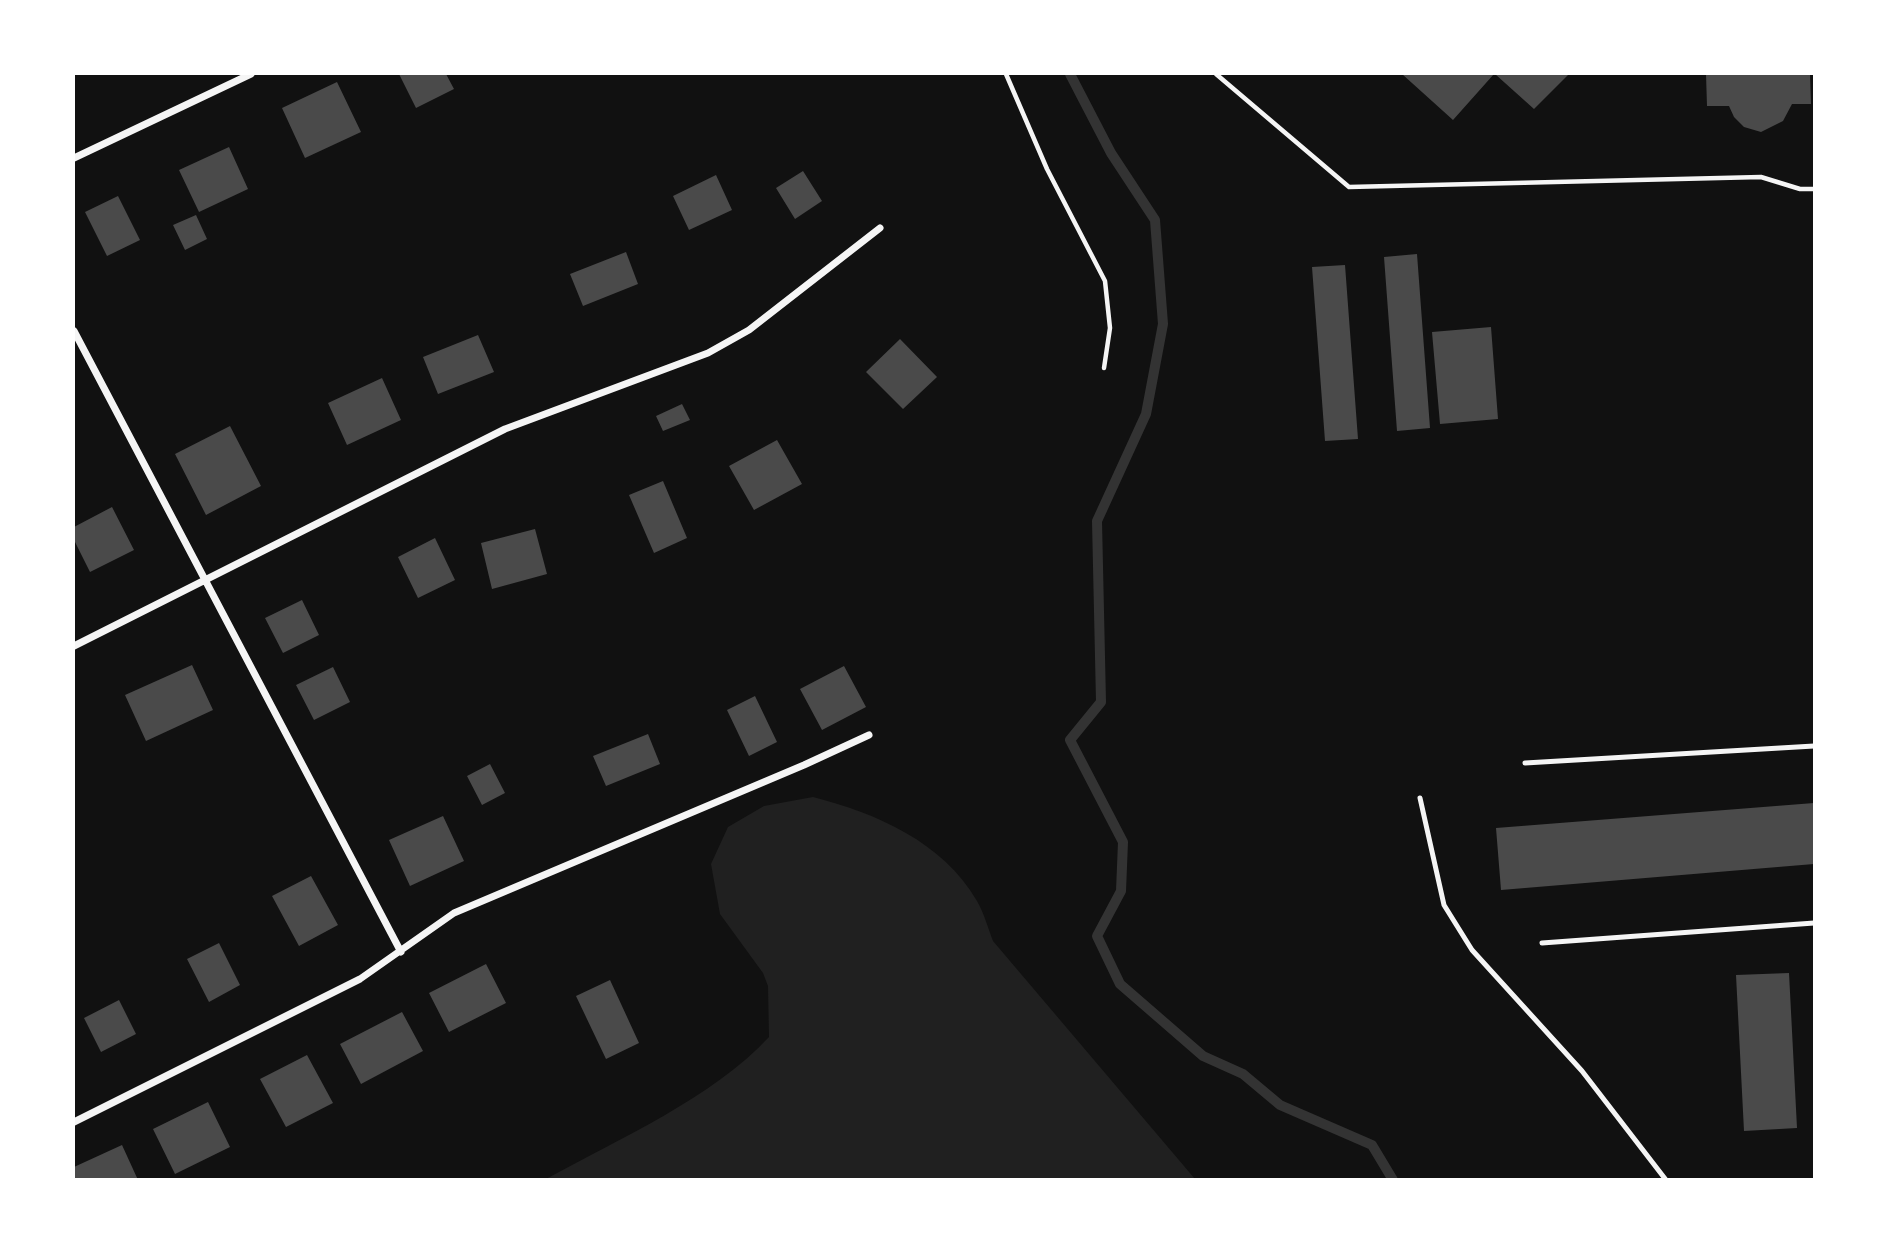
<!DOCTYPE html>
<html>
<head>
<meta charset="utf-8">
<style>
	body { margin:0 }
	#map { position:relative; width:1888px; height:1253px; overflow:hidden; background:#111; font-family:Helvetica,sans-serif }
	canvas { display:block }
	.frame { position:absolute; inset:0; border:75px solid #fff; pointer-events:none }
</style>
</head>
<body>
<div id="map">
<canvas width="1888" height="1253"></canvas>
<div class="frame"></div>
</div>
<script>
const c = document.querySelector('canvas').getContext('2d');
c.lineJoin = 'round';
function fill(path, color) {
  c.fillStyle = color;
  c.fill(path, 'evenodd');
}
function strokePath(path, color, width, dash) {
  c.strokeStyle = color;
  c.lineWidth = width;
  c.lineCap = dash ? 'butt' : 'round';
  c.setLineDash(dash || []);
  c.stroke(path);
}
const green = new Path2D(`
	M813,797C876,813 943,842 977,901C984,913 988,928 993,941L1195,1179H546C617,1140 714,1097 769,1037L768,986L763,973L720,914L711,864L728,827L764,806Z`);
const stream = new Path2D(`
	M1070,74L1111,153L1155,220L1163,324L1146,414L1097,521L1101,702L1070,740L1123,842L1121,891L1097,936L1120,984L1203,1056L1243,1074L1280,1105L1372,1145L1393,1180`);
const building = new Path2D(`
	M399,74H446L454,89L416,108Z
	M1402,74H1494L1453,120Z
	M1495,74H1569L1534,109Z
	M1706,74H1810L1811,104H1792L1783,121L1761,132L1744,127L1734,117L1729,106H1707Z
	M337,82L361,132L305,158L282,108Z
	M229,147L248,189L199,212L179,170Z
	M803,171L822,201L795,219L776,188Z
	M716,175L732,210L689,230L673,196Z
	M118,196L140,240L107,256L85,212Z
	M196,215L207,239L185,250L173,225Z
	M626,252L638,284L583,306L570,274Z
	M1417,254L1430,428L1397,431L1384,257Z
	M1345,265L1358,439L1325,441L1312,267Z
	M1491,327L1498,419L1440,424L1432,332Z
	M478,335L494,372L438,394L423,357Z
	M900,339L937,377L903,409L866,372Z
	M382,378L401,420L347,445L328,403Z
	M682,404L690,420L663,431L656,416Z
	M230,426L261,486L206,515L175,454Z
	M777,440L802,484L754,510L729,466Z
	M663,481L687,538L654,553L629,495Z
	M112,507L134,550L90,572L74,540V527Z
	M535,529L547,574L492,589L481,543Z
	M435,538L455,580L418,598L398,557Z
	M302,600L319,635L283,653L265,618Z
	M192,665L213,710L146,741L125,695Z
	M844,666L866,707L822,730L800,689Z
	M333,667L350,702L314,720L296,685Z
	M755,696L777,742L749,756L727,710Z
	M648,734L660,764L606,786L593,756Z
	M490,764L505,793L482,805L467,776Z
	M1814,803V864L1501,890L1496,828Z
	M443,816L464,861L410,886L389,840Z
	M311,876L338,925L299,946L272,896Z
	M219,943L240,985L209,1002L187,959Z
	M486,964L506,1003L449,1032L429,993Z
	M1789,973L1797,1128L1744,1131L1736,975Z
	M610,980L639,1043L606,1059L576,996Z
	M119,1000L136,1034L101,1052L84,1018Z
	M402,1012L423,1051L361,1084L340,1044Z
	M307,1055L333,1103L286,1127L260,1079Z
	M208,1102L230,1147L175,1174L153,1129Z
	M122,1145L138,1180H74V1167Z`);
const path = new Path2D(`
	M1006,74L1047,169L1105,281L1110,328L1104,368
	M1216,74L1349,187L1761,177L1800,189H1814`);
const service = new Path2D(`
	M1525,763L1814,746
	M1420,798L1444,905L1472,950L1582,1071L1666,1180
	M1542,943L1814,923`);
const minor = new Path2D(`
	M74,158L251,74
	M74,331L401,952
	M74,646L505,429L708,353L749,330L880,228
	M74,1122L360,979L454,913L804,765L869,735`);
fill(green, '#202020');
strokePath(stream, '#333', 10);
fill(building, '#4a4a4a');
strokePath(path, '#f5f5f5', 4.5);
strokePath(service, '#f5f5f5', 5);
strokePath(minor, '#f5f5f5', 7);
</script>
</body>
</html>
